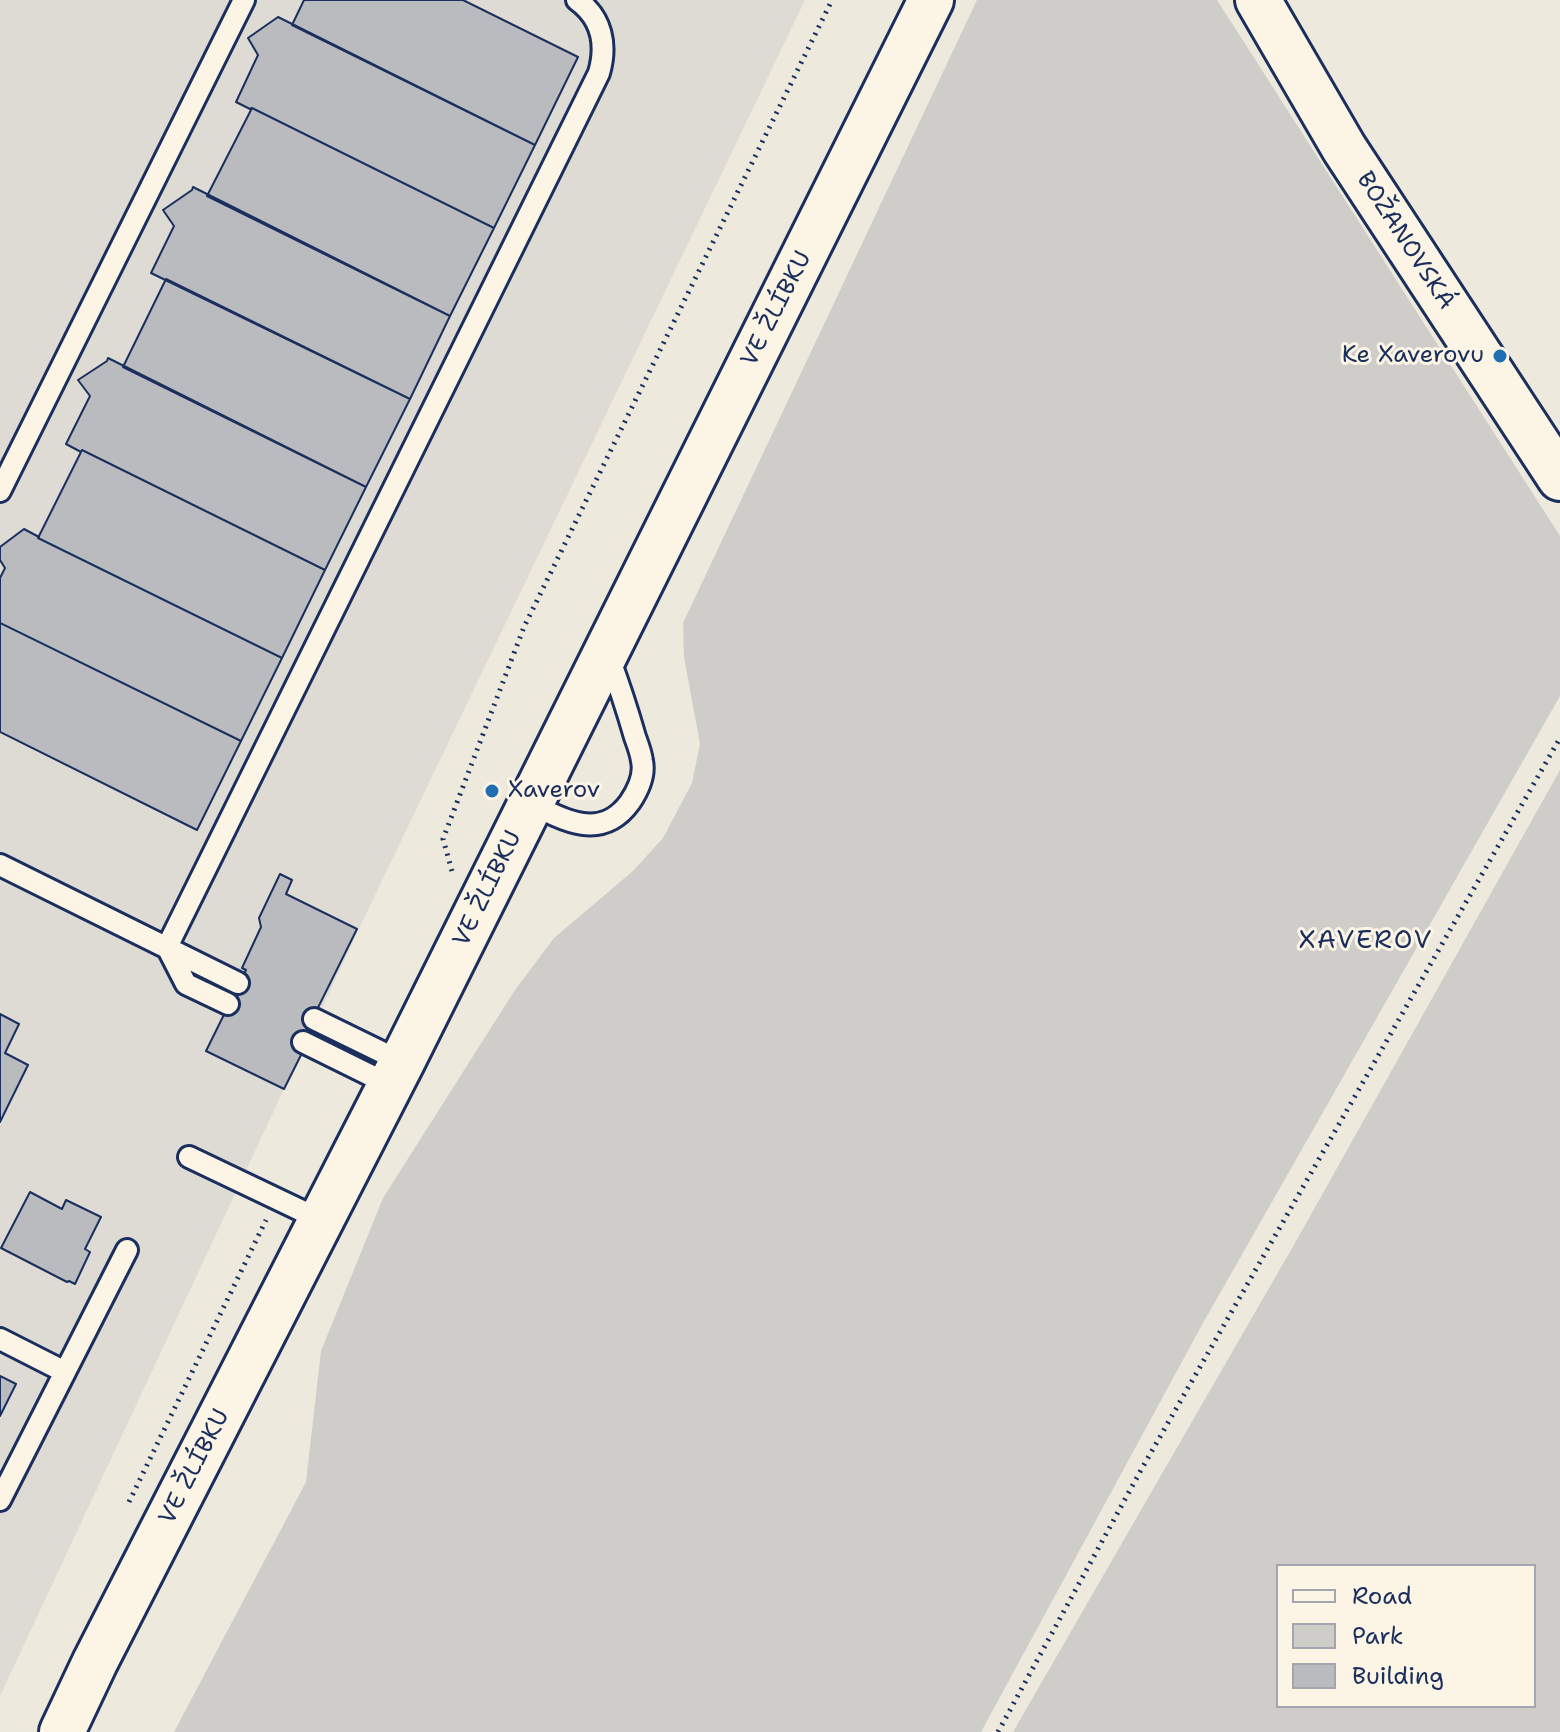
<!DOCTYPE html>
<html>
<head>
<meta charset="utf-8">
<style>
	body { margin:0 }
	#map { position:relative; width:1560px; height:1732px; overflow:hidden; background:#eee9dd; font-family:"Shantell Sans",sans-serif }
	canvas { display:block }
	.legend { position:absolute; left:1276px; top:1564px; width:260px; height:144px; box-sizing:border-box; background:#fcf5e5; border:2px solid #a2a6af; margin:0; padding:10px 14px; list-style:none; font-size:24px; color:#1b2f5e }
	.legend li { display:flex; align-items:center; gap:16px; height:40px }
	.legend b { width:40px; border:2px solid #a2a6af }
</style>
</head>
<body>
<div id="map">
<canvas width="1560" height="1732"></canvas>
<ul class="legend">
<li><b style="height:10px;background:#fcf5e5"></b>Road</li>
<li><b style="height:22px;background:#cfcdca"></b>Park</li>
<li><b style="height:22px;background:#babbbe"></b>Building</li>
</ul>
</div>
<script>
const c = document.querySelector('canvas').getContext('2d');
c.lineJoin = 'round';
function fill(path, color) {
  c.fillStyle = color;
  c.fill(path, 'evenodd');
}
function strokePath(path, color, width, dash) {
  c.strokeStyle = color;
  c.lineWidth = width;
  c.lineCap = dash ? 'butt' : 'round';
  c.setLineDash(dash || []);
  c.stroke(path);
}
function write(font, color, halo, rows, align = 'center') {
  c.font = font + ' "Shantell Sans",sans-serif';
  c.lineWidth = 6;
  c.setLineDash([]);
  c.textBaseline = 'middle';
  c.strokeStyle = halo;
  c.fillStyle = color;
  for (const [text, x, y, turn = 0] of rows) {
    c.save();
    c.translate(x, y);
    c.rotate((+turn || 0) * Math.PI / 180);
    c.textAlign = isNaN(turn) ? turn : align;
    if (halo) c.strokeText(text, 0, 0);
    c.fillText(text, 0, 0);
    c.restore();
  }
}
const built = new Path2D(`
	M0,0H805L365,916L0,1696Z`);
const green = new Path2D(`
	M977,0H1217L1560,536V696L1203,1323L981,1732H174L306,1482L321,1351L383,1198L515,990L554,938L633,871L663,838L692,783L700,744L684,657L683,623Z
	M1560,770V1732H1013L1295,1243ZM1278,1566H1534V1706H1278Z`);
const building = new Path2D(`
	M304,0H463L578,57L535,145L292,25Z
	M278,17L535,145L494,228L252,108L250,109L236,102L258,55L248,38Z
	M252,108L494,228L450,316L207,196Z
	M193,187L450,316L410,399L151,273L174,226L163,210L192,190Z
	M166,279L410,399L366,487L123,367Z
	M108,358L366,487L325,570L82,450L81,452L66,444L90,396L78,380L107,361Z
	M82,450L325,570L282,658L38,538Z
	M24,529L39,537L38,538L282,658L241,741L0,623V578L5,568L0,560V547Z
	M0,623L241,741L197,830L0,732Z
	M280,874L292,880L286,894L357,929L298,1048L303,1051L284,1089L206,1051L246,970L242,968L261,927L259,918Z
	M0,1014L19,1024L5,1053L28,1065L0,1122Z
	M30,1192L62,1209L66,1200L101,1217L85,1249L90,1252L75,1284L69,1281L67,1282L1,1248Z
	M0,1376L16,1384L0,1416Z`);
const path = new Path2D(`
	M452,871L443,839L524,627L832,0
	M129,1502L266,1220
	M998,1732L1141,1470L1560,738`);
const service = new Path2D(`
	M0,491L244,0
	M531,803C564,821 602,841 630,802C638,790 645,775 642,761C641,753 638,745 635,737C627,709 618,682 608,655
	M0,865L238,983
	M167,947L599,73C607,45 602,18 577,0
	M167,947L186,984L228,1004
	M314,1019L402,1062
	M303,1042L390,1085
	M189,1157L321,1220
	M0,1339L65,1372
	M0,1500L127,1250`);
const tertiary = new Path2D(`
	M1258,0L1344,148L1560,478
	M62,1732L95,1662L402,1062L931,0`);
const markers = [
	[1500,356,8,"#1f6fb2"],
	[492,791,8,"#1f6fb2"]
];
const streetNames = [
	["BOŽANOVSKÁ",1405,241,57],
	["VE ŽLÍBKU",777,309,-63],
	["VE ŽLÍBKU",488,889,-64],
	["VE ŽLÍBKU",195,1467,-63]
];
const poiNames = [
	["Ke Xaverovu",1484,356],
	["Xaverov",508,791,"left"]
];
const neighbourhoodNames = [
	["XAVEROV",1366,941]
];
fill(built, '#dedbd4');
fill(green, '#cfcdca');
fill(building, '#babbbe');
strokePath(building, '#1b2f5e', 2);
strokePath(service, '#1b2f5e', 26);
strokePath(tertiary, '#1b2f5e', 50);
strokePath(path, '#1b2f5e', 5, [2, 6]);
strokePath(service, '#fcf5e5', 20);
strokePath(tertiary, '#fcf5e5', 44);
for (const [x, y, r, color] of markers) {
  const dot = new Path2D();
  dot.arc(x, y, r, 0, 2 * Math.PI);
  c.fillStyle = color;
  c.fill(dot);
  strokePath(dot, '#fcf5e5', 3);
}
write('24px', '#1b2f5e', '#fcf5e5', streetNames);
write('24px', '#1b2f5e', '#fcf5e5', poiNames, 'right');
c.letterSpacing = '2px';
write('26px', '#1b2f5e', '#fcf5e5', neighbourhoodNames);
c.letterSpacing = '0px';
</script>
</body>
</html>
